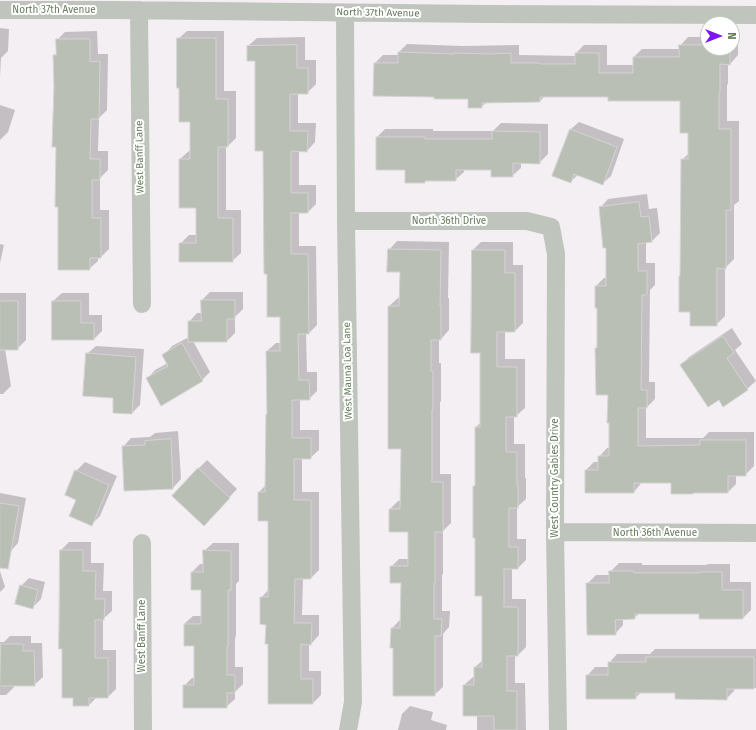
<!DOCTYPE html>
<html>
<head>
<meta charset="utf-8">
<style>
	body { margin:0 }
	#map { position:relative; width:756px; height:730px; overflow:hidden; background:#f4eff3; font-family:"Fira Sans",sans-serif }
	canvas { display:block }
	.north { position:absolute; left:700px; top:16px; width:40px; height:40px; box-sizing:border-box; background:#fff; border:1px solid #c2cbbe; border-radius:50%; rotate:90deg; font-size:11px; font-weight:700; line-height:16px; text-align:center; color:#667c5d }
	.north::after { content:''; display:block; margin:auto; width:14px; height:18px; background:#7d16ee; clip-path:polygon(50% 0,100% 100%,50% 72%,0 100%) }
</style>
</head>
<body>
<div id="map">
<canvas width="756" height="730"></canvas>
<div class="north">N</div>
</div>
<script>
const c = document.querySelector('canvas').getContext('2d');
c.lineJoin = 'round';
function fill(path, color) {
  c.fillStyle = color;
  c.fill(path, 'evenodd');
}
function strokePath(path, color, width, dash) {
  c.strokeStyle = color;
  c.lineWidth = width;
  c.lineCap = dash ? 'butt' : 'round';
  c.setLineDash(dash || []);
  c.stroke(path);
}
function write(font, color, halo, rows, align = 'center') {
  c.font = font + ' "Fira Sans",sans-serif';
  c.lineWidth = 4;
  c.setLineDash([]);
  c.textBaseline = 'middle';
  c.strokeStyle = halo;
  c.fillStyle = color;
  for (const [text, x, y, turn = 0] of rows) {
    c.save();
    c.translate(x, y);
    c.rotate((+turn || 0) * Math.PI / 180);
    c.textAlign = isNaN(turn) ? turn : align;
    if (halo) c.strokeText(text, 0, 0);
    c.fillText(text, 0, 0);
    c.restore();
  }
}
const shadow = new Path2D(`
	M0,28L9,29L8,51L1,58L0,77Z
	M97,31L98,54H108L107,110L99,118L98,151H108V170L100,178V210H109V249L101,257H98V261L89,269L59,206L54,56L57,53V40L65,32Z
	M187,31H224V91H236V138L228,146H226V210H241V253L232,261L180,244L189,235H197V207L180,159L189,151H191V121L178,39Z
	M305,37V60H316V84L307,93H298V123H316L315,142L307,151L299,150V185H316V204L308,212H299V246H316L317,325L309,333H306L307,372H317V391L309,399H300V430H319V450L310,458H302V492H319V570L311,578H303L302,615H319V635L311,644L309,643V671H321V695L313,703L269,643L267,624L261,598L269,589V520H259V492L266,485L267,414L268,413L267,351L276,343H280V316L256,60L248,46L257,38Z
	M688,37H708V48H732V37H738V55L730,64H728V84L727,85V121H739V201L734,205V259L725,268V316L716,325L691,311L681,275L682,160L689,153V132L681,100L609,96H545L540,101L487,102L481,107L469,98L435,96L375,63L383,55H399V52L407,44L463,46L519,45V55L576,56V53L584,45H607V65H634V57L642,49H680V46Z
	M0,105L15,110L8,132L0,140Z
	M579,122L624,139L611,176L602,184L578,175L570,182V130Z
	M501,123L548,124V154L539,163L521,162V168L512,176L492,170H464V172L455,180H427L425,182L406,170L377,137L385,129H433V131H493Z
	M647,194L649,209L657,208L660,233L652,241L646,242V263H655V285L650,290L649,382H655V399L646,408V438H703L709,432H754V466L745,475H736V484L728,492L672,482H642L634,492L586,470L594,462H599V457L607,448H610L609,394L596,349L598,347V307L596,286L604,278H607V246L600,208L608,199Z
	M397,241L449,242L448,298H449V330L441,339H439V363H441V401L440,402V474H451V523L443,531V574L442,575V611H450L449,627L443,634V687L434,695L394,647L392,628L400,620H401L402,582L391,567L399,559H409V531L390,509L398,501H401L402,448L389,306L398,298H400L401,271L389,250Z
	M481,242H513V265H523V323L515,331H505V359H525V408L516,416H514V444H525V478H526V499L517,507V539H526V560L518,568H512V599H526V647L518,655H515V683H525L526,730H477V715L464,685L473,677H475V667L483,660V595L476,537L474,486L476,484V427L481,422V352L473,250Z
	M0,244L4,245L0,263Z
	M210,292H243V309L235,317V333L227,341H193L210,372L202,380L147,379L155,370L168,363L164,355L172,346L189,337V322L197,313H202V300Z
	M0,293H26V340L17,349H5L11,386L3,394H0Z
	M62,293H89V315H102V331L94,339H53V301Z
	M732,328L742,344L735,350L756,381L747,389L723,405L719,399L681,365L689,357Z
	M96,346L144,349L140,405L132,413L114,397L87,354Z
	M178,431L181,479L173,488L123,447L131,438L150,437L155,433Z
	M207,460L237,489L212,516L198,469Z
	M85,462L117,476L100,516L92,524L77,499L76,471Z
	M0,493L26,498L18,543L10,552L0,550Z
	M69,542H91V563H104L103,591H112V611L103,619V650H116V689L108,697H97L89,705L61,550Z
	M213,543H239V581L236,584V636L235,638V667H243V684L235,692V699L226,707L184,686L192,678H195V645L184,624L193,616H202V589L192,572L200,564H204V551Z
	M619,563H642V565H706L708,564H730V582H751V610L743,618L700,613H640L634,618L623,619V625L615,634L587,584L596,575H610V572Z
	M0,571L5,587L0,592Z
	M29,578L45,582L41,599L32,608L21,586Z
	M10,636H31V643H42L43,677L34,685H14V687L6,695H0V642H4Z
	M655,649H756V688H734V691L726,699L676,692H642L635,698L587,676L595,667H609V663L617,654H650Z
	M410,706L433,712L431,720L447,725L446,730H398L402,714Z`);
const building = new Path2D(`
	M177,38H216V99H228V147H218V218H233V262H179V243H196V208H179V159H190V122H179V88H177Z
	M56,39H90V62L100,61L99,119H91L90,159H100V180H92V218H101V258H90V270H58V207H55L56,147H52L54,86L53,55H56Z
	M297,45V68H308V94H290V131H308L307,152L291,151V193H308V213H291V254H308L309,334H298L299,380H309L310,400H292V438H311V459H294V500H311V579H295L294,623H312L311,645L301,644V679H313V704H268V644H265L266,625L260,624V597H268V521H258V492H265L266,414H267L266,351H280V317H267V274H264L263,151H255V61H247V46Z
	M679,45H708V48H730V65L720,64V93H719V129H731V210H726V269L717,268V326H690V312H679V276H680L681,159H688V133H680V101H608V97H540V102L482,103V108H468V99H434V97L373,96L374,63H398V52L454,54V53L490,54L511,53V63H540V64H575V53H599V73H633V57H679Z
	M570,129L617,147L603,185L574,174L571,183L552,176Z
	M492,131L540,132V164L513,163V177H491V170H456V181H425V183H405V170H376V137H425V139H492Z
	M639,202L641,217L649,216L652,242L638,244V271H647V295H642L641,390H647V408H638V446L700,445V440H746V476H728V493H693V494H671V483H634V493H585V470H598V456H609V423H607L608,395H596L595,348H597V308H595V286H606V248H603L599,207Z
	M388,249L441,250L440,306H441V340H431V371H433V410H432V482H443V532H435V583H434V619H442L441,636H435V696H393V648H390L391,628H400L401,583H390V566H408V532H389V509H400L401,449H388V306H399L400,272H387Z
	M472,250H505V273H515V332H497V367H517V417H506V452H517V486H518V508H509V547H518V569H504V607H518V656H507V691H517V730H494V716H463V685H474V667H482V596H475V538H473V486H475V427H480V353H471Z
	M201,300H235V319H227V342H188V321H201Z
	M0,301H18V350H0Z
	M52,301H81V323H94V340H52Z
	M723,336L734,353L727,358L748,390L723,407L719,400L708,407L680,365Z
	M182,343L203,381L161,406L146,378L168,366L162,355Z
	M86,353L136,357L132,414L113,413V398L83,396Z
	M171,439L173,489L124,491L122,446L145,445V441Z
	M198,468L230,498L204,526L172,496Z
	M75,470L109,485L92,526L69,516L76,500L65,495Z
	M0,503L19,506L8,569L0,568Z
	M60,550H83V571H96L95,599H105L104,620H95V658H108V698H89V706H73V698H62V649H59Z
	M203,550L231,551V590H228V646H227V675H235V693H227V708H183V685H194V646H184V624H201V590H191V572H203Z
	M609,571H634V573H699V572H722V590H743V619H699V614H635V619L615,620L616,635H587L586,583H609Z
	M20,585L38,590L33,609L15,604Z
	M1,644H23V651H34L35,686H0Z
	M646,657H754V689H727V700L675,699V693H636V699H586V675H608V662H646Z`);
const minor = new Path2D(`
	M0,10H115L486,14L756,15
	M139,10L142,304
	M345,13L346,221L353,702L348,730
	M346,221H527L551,227L556,254L555,532L558,730
	M555,532L756,533
	M142,543L143,730`);
const streetNames = [
	["North 37th Avenue",54,10],
	["North 37th Avenue",378,13,1],
	["West Banff Lane",140,157,-91],
	["North 36th Drive",449,221],
	["West Mauna Loa Lane",348,371,-91],
	["West Country Gables Drive",555,478,-90],
	["North 36th Avenue",655,533],
	["West Banff Lane",142,636,-90]
];
fill(shadow, '#0003');
fill(building, '#b9bfb5');
strokePath(building, '#d5d2d4', 1);
strokePath(minor, '#bfc5bc', 18);
write('10px', '#667c5d', '#fff', streetNames);
</script>
</body>
</html>
